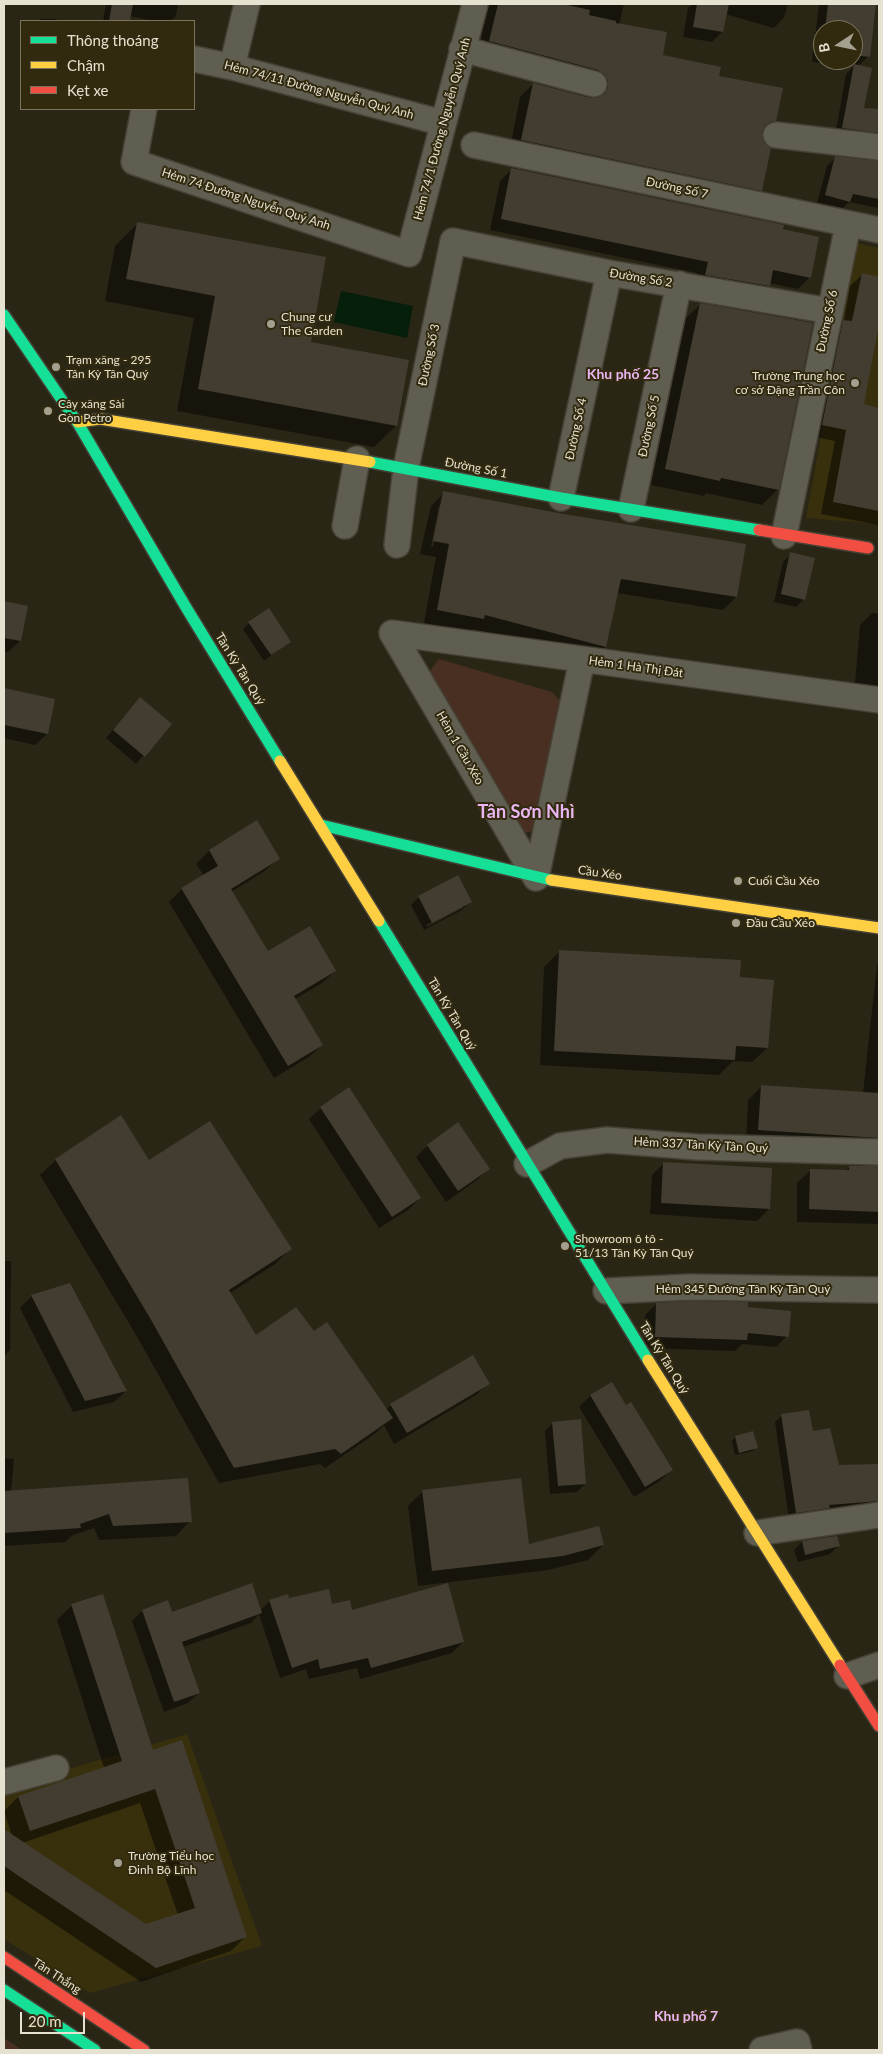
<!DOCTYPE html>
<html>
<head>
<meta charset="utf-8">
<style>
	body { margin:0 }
	#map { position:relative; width:883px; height:2054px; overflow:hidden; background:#2a2616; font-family:Lato,sans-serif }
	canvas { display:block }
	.frame { position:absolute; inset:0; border:5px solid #e6e2d1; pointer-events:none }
	.legend { position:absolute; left:20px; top:20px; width:175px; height:90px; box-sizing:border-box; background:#322a0e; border:1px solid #7a745c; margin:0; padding:6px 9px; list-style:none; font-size:15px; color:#e6e2d1 }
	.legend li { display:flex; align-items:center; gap:10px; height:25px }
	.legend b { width:25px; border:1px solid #7a745c }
	.north { position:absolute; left:813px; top:20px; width:50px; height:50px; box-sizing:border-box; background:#322a0e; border:1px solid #7a745c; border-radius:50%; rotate:259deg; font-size:14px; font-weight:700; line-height:20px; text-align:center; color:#e6e2d1 }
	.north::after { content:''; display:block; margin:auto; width:18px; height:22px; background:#a4a090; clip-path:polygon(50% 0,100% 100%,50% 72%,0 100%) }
	.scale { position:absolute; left:20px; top:2012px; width:65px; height:22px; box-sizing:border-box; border:2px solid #e6e2d1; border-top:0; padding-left:6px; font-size:15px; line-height:18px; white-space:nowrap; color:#e6e2d1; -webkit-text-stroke:4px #322a0e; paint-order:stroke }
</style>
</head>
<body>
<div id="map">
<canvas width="883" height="2054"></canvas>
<div class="frame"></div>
<ul class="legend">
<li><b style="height:6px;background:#16e098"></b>Thông thoáng</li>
<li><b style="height:6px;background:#ffcf43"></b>Chậm</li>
<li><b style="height:6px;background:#f24e42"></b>Kẹt xe</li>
</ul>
<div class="north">B</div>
<div class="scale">20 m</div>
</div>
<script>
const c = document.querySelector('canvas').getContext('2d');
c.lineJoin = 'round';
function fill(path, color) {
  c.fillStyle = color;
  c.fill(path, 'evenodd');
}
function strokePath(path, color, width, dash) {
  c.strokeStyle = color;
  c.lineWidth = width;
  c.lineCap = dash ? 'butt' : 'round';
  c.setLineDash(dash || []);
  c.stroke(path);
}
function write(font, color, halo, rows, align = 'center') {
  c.font = font + ' Lato,sans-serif';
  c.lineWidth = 4;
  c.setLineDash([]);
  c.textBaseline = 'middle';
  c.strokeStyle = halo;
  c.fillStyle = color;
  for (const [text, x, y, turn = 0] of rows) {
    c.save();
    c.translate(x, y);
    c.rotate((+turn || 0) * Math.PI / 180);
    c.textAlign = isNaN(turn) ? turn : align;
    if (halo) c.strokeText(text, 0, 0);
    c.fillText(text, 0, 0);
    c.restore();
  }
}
const built = new Path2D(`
	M856,243L879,248V524L806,518Z
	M187,1734L262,1946L90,1993L4,1939V1788Z`);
const green = new Path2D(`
	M439,659L552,692L568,709L533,831L521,834L429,672Z
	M4,2038L22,2050H4Z`);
const water = new Path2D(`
	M341,291L413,306L407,338L334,322Z`);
const shadow = new Path2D(`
	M106,4H178L176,16L170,21H154L130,16L129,21H103Z
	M489,4H624L619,25L661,56L717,77L775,120L762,134L761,190L748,203L509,153L520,97L533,84L590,99H595V94L477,54Z
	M692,4H788L784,17L774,28L725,14L722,32L712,42L683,37L688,8Z
	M819,4H874L869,56L858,66V130L850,138L835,136L846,74L854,66L812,62ZM823,30H853V60H823Z
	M40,19H57V21H38Z
	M835,158L858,166L879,170V208L849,202L842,209L817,203L827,166Z
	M512,169L781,230L810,277L798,289L769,283L757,297L695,286L697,273L490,230L500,181Z
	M137,224L310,343L396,426L374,447L177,411L194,318L105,301L115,246Z
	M862,275L879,278V321L863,405L879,409V525L821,514L835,441L810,436L832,333L844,321L850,286Z
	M700,305L778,489L762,505L706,493L704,496L651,485L684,320Z
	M444,493L736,597L723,610L617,593L605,647L592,660L473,629L470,632L424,623L436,557L420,554L431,506ZM439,506H442L433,547L431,546Z
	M791,554L804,599L796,607L774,602L783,562Z
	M4,602L27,607L20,641L8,652L4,651Z
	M872,613L879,614V686L855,683L860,625Z
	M249,623L289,641L264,661L243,629Z
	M4,689L54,700L47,734L35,745L4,738Z
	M140,698L170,724L136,764L106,738Z
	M256,822L278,858L265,871L231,892L267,953L335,971L322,983L295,999L322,1045L309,1057L274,1078L169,902L182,889L204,876L196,864L209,851Z
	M419,897L470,902L462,910L424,930L411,905ZM463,906V908L427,927L426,925Z
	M559,952L738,978L767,1048L752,1062L733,1061L719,1075L540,1065L544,967Z
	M879,963V1159L746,1143L748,1100L761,1087L863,1093L877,965Z
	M321,1108L420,1198L408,1210L379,1228L309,1119Z
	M427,1146L489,1168L477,1180L446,1202L416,1157Z
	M56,1160L148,1162L290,1249L275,1264L230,1293L256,1337L313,1333L386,1410L391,1405L488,1384L476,1395L394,1444L384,1425L376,1433L325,1468L320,1464L219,1483L135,1333L40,1175Z
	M664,1163L769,1209L757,1221L650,1214L652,1175Z
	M879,1166V1224L797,1222V1183L810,1171H845L850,1167Z
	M4,1261H11L10,1350L4,1356Z
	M32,1296L126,1391L114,1402L73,1412L20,1308Z
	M656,1304L747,1308L787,1336L776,1347L742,1344L735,1351L644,1348L645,1315Z
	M612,1383L626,1407L671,1470L660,1481L634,1497L579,1407L590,1396Z
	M782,1415L812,1433L838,1466L879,1465V1509L789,1519L775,1422Z
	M553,1423L585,1484L577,1492L550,1494L545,1431Z
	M735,1437L756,1447L753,1451L735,1455L732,1441Z
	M4,1458L14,1459L11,1492L190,1521L176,1536L99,1540L94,1528L73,1535L65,1542L4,1546Z
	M423,1491L528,1545H603L588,1560L548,1570L418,1586L408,1506Z
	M836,1537L838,1546L830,1554L798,1562L794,1550L802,1542Z
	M288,1600L331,1605L463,1642L452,1653L360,1679L357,1668L309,1679L306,1669L280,1678L259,1614L251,1623L183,1647L199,1693L188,1703L164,1712L132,1621L142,1611L171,1614L260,1611L270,1601Z
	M72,1605L152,1752L246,1936L231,1951L141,1982L4,1890V1836L7,1833L12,1836L4,1811L18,1797L104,1768L57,1620ZM140,1803L178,1915L146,1925L22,1843Z`);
const building = new Path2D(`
	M112,4H133L130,21H109Z
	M498,4H563L590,10L589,15L616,21V23L667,32L663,55L721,67L719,76L783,88L776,121L770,122L765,126L762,133L763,141L771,148L762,191L521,140L533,83L590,98H597L604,94L608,87V81L604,74L598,70L489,41Z
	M697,4H729L723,32L693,27Z
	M828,4H876L870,57L853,55V30H825Z
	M854,64L872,68L864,108L879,109V133L842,128Z
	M835,156L879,161V199L853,194L850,202L825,195Z
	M511,168L784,225L783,229L819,237L811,278L773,270L770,286L705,275L708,262L501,219Z
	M137,222L326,257L311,342L409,360L397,426L198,389L215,296L126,279Z
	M862,273L879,277V324L864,404L879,408V511L833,502L846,430L822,425L843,320L852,321Z
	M700,303L813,323L779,490L721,478L720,481L665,469Z
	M443,491L558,513L746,544L737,597L621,579L606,647L485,615L484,619L437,610L449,544L433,541Z
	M790,552L815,558L805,600L781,594Z
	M4,601L28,606L21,641L4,638Z
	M269,608L291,642L271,655L248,622Z
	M4,688L55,699L48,734L4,725Z
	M140,697L172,724L145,757L113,730Z
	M257,820L280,859L231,889L268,951L310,926L336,971L294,996L323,1045L288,1066L181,888L218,866L209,850Z
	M458,875L472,902L432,923L418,896Z
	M559,950L741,960L740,977L774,980L768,1048L736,1046L735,1060L554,1051Z
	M761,1085L879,1093V1138L758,1130Z
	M349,1087L421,1198L392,1217L320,1107Z
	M121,1115L149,1160L210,1121L292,1249L229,1290L256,1335L296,1307L314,1331L327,1322L393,1418L341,1454L335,1449L234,1468L150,1318L55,1159Z
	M458,1122L490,1169L458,1191L427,1145Z
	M663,1162L772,1168L770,1209L661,1203Z
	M849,1166H879V1212L809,1209L810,1169L849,1170Z
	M70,1283L127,1391L85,1401L31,1295Z
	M690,1301L748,1302V1307L791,1311L789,1337L748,1333L747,1340L655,1337L656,1303Z
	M473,1355L490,1384L407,1433L390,1404Z
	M612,1382L626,1405L631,1402L673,1470L645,1487L590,1395Z
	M809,1410L813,1431L830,1428L839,1465L879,1464V1501L829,1505L830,1508L796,1513L781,1414Z
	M581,1419L586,1484L558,1486L552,1422Z
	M753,1431L758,1448L739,1453L735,1436Z
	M188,1478L192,1522L113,1526L109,1514L80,1524L81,1528L4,1533V1491Z
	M521,1478L529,1544L599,1526L604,1545L563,1556L432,1571L422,1490Z
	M837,1536L840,1546L805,1555L802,1541Z
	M252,1583L262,1613L182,1642L200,1693L174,1702L142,1610L168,1600L172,1612Z
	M448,1583L464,1642L371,1668L368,1658L320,1669L318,1659L292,1668L269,1600L288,1594L289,1598L329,1589L332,1604L350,1600L352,1610Z
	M103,1594L153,1750L182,1740L247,1937L156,1968L4,1866V1829L146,1924L195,1908L155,1789L30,1831L18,1796L122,1761L71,1604Z`);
const street = new Path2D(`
	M462,49L594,84
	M194,59L232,67L443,123
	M232,67L247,4
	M144,109L134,162L409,254L475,4
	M776,135L879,147
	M474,145L879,230
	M561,498L609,273
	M631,509L679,284
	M345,526L357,459
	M784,536L848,225
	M397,545L406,468L453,241L609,273L830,311
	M392,633L879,700
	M392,633L536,878
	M536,878L582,660
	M527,1164L560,1146L607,1140L697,1147L879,1152
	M606,1291L690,1287L879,1290
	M757,1533L879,1515
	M847,1676L879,1665
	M4,1782L56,1768
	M762,2050L797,2042L799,2050`);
const fast = new Path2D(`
	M4,315L79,425L187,609L280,761
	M370,462L561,498L759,530
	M321,825L551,880
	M379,921L648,1360
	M4,1990L95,2050`);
const slow = new Path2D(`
	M78,422L100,419L370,462
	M280,761L379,921
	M551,880L879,928
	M648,1360L840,1665`);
const jam = new Path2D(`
	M759,530L868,548
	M840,1665L879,1726
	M4,1957L144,2050`);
const markers = [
	[271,324,5,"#a4a090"],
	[56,367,5,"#a4a090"],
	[855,383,5,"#a4a090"],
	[48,411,5,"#a4a090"],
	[738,881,5,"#a4a090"],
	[736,923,5,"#a4a090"],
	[565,1246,5,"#a4a090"],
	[118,1863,5,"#a4a090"]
];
const streetNames = [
	["Hẻm 74/11 Đường Nguyễn Quý Anh",319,90,15],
	["Hẻm 74/1 Đường Nguyễn Quý Anh",442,129,-75],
	["Đường Số 7",677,188,12],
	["Hẻm 74 Đường Nguyễn Quý Anh",246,199,18],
	["Đường Số 2",641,278,9],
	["Đường Số 6",827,321,-78],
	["Đường Số 3",429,355,-78],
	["Đường Số 5",649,426,-78],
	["Đường Số 4",576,429,-78],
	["Đường Số 1",476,468,11],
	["Hẻm 1 Hà Thị Đát",636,667,8],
	["Tân Kỳ Tân Quý",240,669,58],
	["Hẻm 1 Cầu Xéo",460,748,60],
	["Cầu Xéo",600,873,8],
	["Tân Kỳ Tân Quý",452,1014,59],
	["Hẻm 337 Tân Kỳ Tân Quý",701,1145,3],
	["Hẻm 345 Đường Tân Kỳ Tân Quý",743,1289],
	["Tân Kỳ Tân Quý",664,1358,58],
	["Tân Thắng",57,1976,33]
];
const poiNames = [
	["Chung cư",281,317],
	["The Garden",281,331],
	["Trạm xăng - 295",66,360],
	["Tân Kỳ Tân Quý",66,374],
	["Trường Trung học",845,376,"right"],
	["cơ sở Đặng Trần Côn",845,390,"right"],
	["Cây xăng Sài",58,404],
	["Gòn Petro",58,418],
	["Cuối Cầu Xéo",748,881],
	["Đầu Cầu Xéo",746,923],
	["Showroom ô tô -",575,1239],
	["51/13 Tân Kỳ Tân Quý",575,1253],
	["Trường Tiểu học",128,1856],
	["Đinh Bộ Lĩnh",128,1870]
];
const neighbourhoodNames = [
	["Khu phố 25",623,374],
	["Khu phố 7",686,2016]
];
const districtNames = [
	["Tân Sơn Nhì",526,812]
];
fill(built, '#38300c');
fill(green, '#492f22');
fill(water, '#061f0a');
fill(shadow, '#0007');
fill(building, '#423d30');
strokePath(street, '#454135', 28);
strokePath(fast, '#454135', 14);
strokePath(slow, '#454135', 14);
strokePath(jam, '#454135', 14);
strokePath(street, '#605d51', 25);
strokePath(fast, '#16e098', 11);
strokePath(slow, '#ffcf43', 11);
strokePath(jam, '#f24e42', 11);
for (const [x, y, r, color] of markers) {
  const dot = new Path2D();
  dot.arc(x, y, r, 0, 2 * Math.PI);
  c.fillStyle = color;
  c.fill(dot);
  strokePath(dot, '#322a0e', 2);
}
write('12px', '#e6e2d1', '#322a0e', streetNames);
write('12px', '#e6e2d1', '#322a0e', poiNames, 'left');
write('bold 14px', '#eab6f2', '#322a0e', neighbourhoodNames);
write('bold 18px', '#eab6f2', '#322a0e', districtNames);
</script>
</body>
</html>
